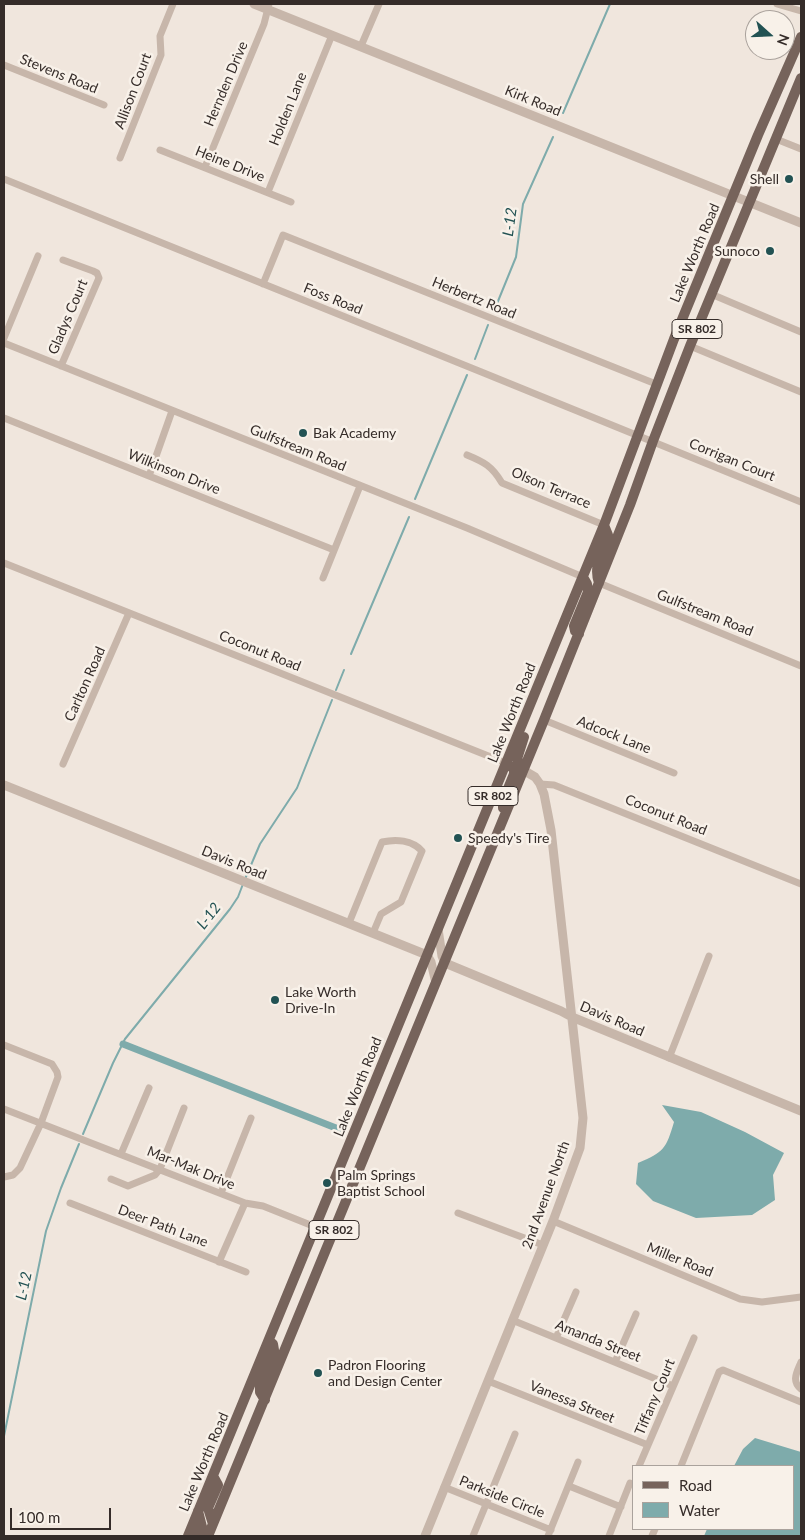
<!DOCTYPE html>
<html>
<head>
<meta charset="utf-8">
<style>
	body { margin:0 }
	#map { position:relative; width:805px; height:1540px; overflow:hidden; background:#f0e6dd; font-family:Lato,sans-serif }
	canvas { display:block }
	.frame { position:absolute; inset:0; border:5px solid #352c29; pointer-events:none }
	.legend { position:absolute; left:632px; top:1465px; width:162px; height:65px; box-sizing:border-box; background:#f8f1e9; border:1px solid #aaa29c; margin:0; padding:6px 9px; list-style:none; font-size:15px; color:#352c29 }
	.legend li { display:flex; align-items:center; gap:10px; height:25px }
	.legend b { width:25px; border:1px solid #aaa29c }
	.north { position:absolute; left:745px; top:10px; width:50px; height:50px; box-sizing:border-box; background:#f8f1e9; border:1px solid #aaa29c; border-radius:50%; rotate:110deg; font-size:14px; font-weight:700; line-height:20px; text-align:center; color:#352c29 }
	.north::after { content:''; display:block; margin:auto; width:18px; height:22px; background:#225253; clip-path:polygon(50% 0,100% 100%,50% 72%,0 100%) }
	.scale { position:absolute; left:10px; top:1508px; width:101px; height:22px; box-sizing:border-box; border:2px solid #352c29; border-top:0; padding-left:6px; font-size:15px; line-height:18px; white-space:nowrap; color:#352c29; -webkit-text-stroke:4px #f8f1e9; paint-order:stroke }
</style>
</head>
<body>
<div id="map">
<canvas width="805" height="1540"></canvas>
<div class="frame"></div>
<ul class="legend">
<li><b style="height:6px;background:#76635b"></b>Road</li>
<li><b style="height:14px;background:#7eabab"></b>Water</li>
</ul>
<div class="north">N</div>
<div class="scale">100 m</div>
</div>
<script>
const c = document.querySelector('canvas').getContext('2d');
c.lineJoin = 'round';
function fill(path, color) {
  c.fillStyle = color;
  c.fill(path, 'evenodd');
}
function strokePath(path, color, width, dash) {
  c.strokeStyle = color;
  c.lineWidth = width;
  c.lineCap = dash ? 'butt' : 'round';
  c.setLineDash(dash || []);
  c.stroke(path);
}
function write(font, color, halo, rows, align = 'center') {
  c.font = font + ' Lato,sans-serif';
  c.lineWidth = 5;
  c.setLineDash([]);
  c.textBaseline = 'middle';
  c.strokeStyle = halo;
  c.fillStyle = color;
  for (const [text, x, y, turn = 0] of rows) {
    c.save();
    c.translate(x, y);
    c.rotate((+turn || 0) * Math.PI / 180);
    c.textAlign = isNaN(turn) ? turn : align;
    if (halo) c.strokeText(text, 0, 0);
    c.fillText(text, 0, 0);
    c.restore();
  }
}
const water = new Path2D(`
	M662,1105L701,1112L745,1132L784,1153L773,1175L775,1200L752,1215L696,1218L653,1201L636,1184L638,1163C664,1152 666,1149 674,1122Z
	M755,1438L801,1452V1536H704L707,1529H794V1466H734L743,1449Z`);
const stream = new Path2D(`
	M563,113L610,4
	M494,311L516,257L523,204L553,137
	M475,359L488,325
	M415,499L467,375
	M351,654L409,517
	M336,690L344,670
	M245,879L260,844L297,788L332,700
	M83,1134L113,1063L125,1039L230,909L238,897L243,884
	M4,1436L46,1231L61,1188L79,1144`);
const canal = new Path2D(`
	M123,1044L341,1130`);
const minor = new Path2D(`
	M777,4L801,11
	M361,46L379,4
	M4,65L104,105
	M776,139L801,149
	M160,150L291,202
	M120,158L161,55L160,36L173,4
	M205,167L264,24L269,4
	M4,179C269,287 536,393 801,502
	M268,192L332,35
	M263,284L283,235L656,384
	M711,294L801,332
	M4,338L38,256
	M4,343L467,528L583,577
	M690,346L801,392
	M61,366L99,278L97,273L93,271L63,260
	M4,418L334,550
	M467,455C484,462 492,466 502,483L604,525
	M149,476L172,411
	M4,563L506,763
	M323,578L360,486
	M599,583L801,666
	M544,720L674,773
	M63,764L129,613
	M540,784L554,785L801,884
	M349,923L382,842C396,839 412,840 422,851L401,902L381,914L373,933
	M4,1045L52,1064L57,1072L58,1077L41,1123L20,1168L13,1175L4,1177
	M669,1058L709,956
	M4,1109L245,1203L263,1206L333,1234
	M121,1154L149,1088
	M111,1179L128,1186L155,1175L160,1169L184,1108
	M221,1193L251,1118
	M70,1203L246,1272
	M458,1213L543,1245
	M553,1221L740,1299L762,1302L801,1297
	M219,1262L245,1203
	M512,1320L673,1386
	M556,1338L576,1292
	M615,1362L636,1314
	M801,1362C797,1372 791,1381 801,1389
	M488,1381L648,1445
	M639,1466L694,1338
	M681,1466L719,1372L723,1370L801,1402
	M569,1486L621,1507
	M444,1487L551,1530
	M473,1536L515,1434
	M548,1536L578,1462
	M609,1536L630,1483
	M652,1536L655,1529`);
const tertiary = new Path2D(`
	M254,4L801,223
	M4,785L427,955L431,962L436,983
	M438,929L442,956L445,963L561,1011L572,1017L801,1111
	M425,1536L553,1221L580,1148L583,1118L551,830L544,794L540,784L535,777L523,770`);
const primary = new Path2D(`
	M599,583C593,566 602,552 608,535L604,525
	M579,634L575,631L574,626L588,592L587,584L583,577
	M523,770L517,759L524,737
	M503,808V801L514,774V769L506,763
	M265,1400L260,1392V1386L274,1350L273,1344L269,1341
	M213,1476L218,1485L208,1508L213,1524
	M198,1511L202,1527L198,1536
	M188,1536L604,525L674,339L758,135L801,37
	M208,1536L544,720L630,505L653,441L690,346L801,78`);
const markers = [
	[789,179,5,"#225253"],
	[770,251,5,"#225253"],
	[303,433,5,"#225253"],
	[458,838,5,"#225253"],
	[275,1000,5,"#225253"],
	[327,1183,5,"#225253"],
	[318,1373,5,"#225253"]
];
const shields = [
	[697,329,50],
	[493,796,50],
	[334,1230,50]
];
const shieldNames = [
	["SR 802",697,329],
	["SR 802",493,796],
	["SR 802",334,1230]
];
const streetNames = [
	["Stevens Road",59,74,22],
	["Hernden Drive",226,84,-67],
	["Allison Court",133,91,-69],
	["Kirk Road",533,101,22],
	["Holden Lane",288,109,-68],
	["Heine Drive",230,164,22],
	["Lake Worth Road",695,253,-67],
	["Herbertz Road",474,298,22],
	["Foss Road",333,299,22],
	["Gladys Court",68,317,-67],
	["Gulfstream Road",298,448,22],
	["Corrigan Court",732,460,22],
	["Wilkinson Drive",174,472,22],
	["Olson Terrace",551,488,23],
	["Gulfstream Road",705,613,22],
	["Coconut Road",260,651,22],
	["Carlton Road",85,684,-66],
	["Lake Worth Road",512,713,-68],
	["Adcock Lane",614,735,22],
	["Coconut Road",666,815,22],
	["Davis Road",234,863,22],
	["Davis Road",612,1019,23],
	["Lake Worth Road",358,1087,-68],
	["Mar-Mak Drive",191,1168,22],
	["2nd Avenue North",546,1195,-70],
	["Deer Path Lane",163,1226,21],
	["Miller Road",680,1260,22],
	["Amanda Street",598,1341,22],
	["Tiffany Court",655,1397,-67],
	["Vanessa Street",572,1402,22],
	["Lake Worth Road",204,1462,-67],
	["Parkside Circle",502,1497,22]
];
const poiNames = [
	["Shell",779,179,"right"],
	["Sunoco",760,251,"right"],
	["Bak Academy",313,433],
	["Speedy's Tire",468,838],
	["Lake Worth",285,992],
	["Drive-In",285,1008],
	["Palm Springs",337,1175],
	["Baptist School",337,1191],
	["Padron Flooring",328,1365],
	["and Design Center",328,1381]
];
const waterNames = [
	["L-12",510,222,-82],
	["L-12",209,916,-52],
	["L-12",24,1286,-78]
];
fill(water, '#7eabab');
strokePath(stream, '#7eabab', 2);
strokePath(canal, '#7eabab', 7);
strokePath(minor, '#c7b6aa', 7);
strokePath(tertiary, '#c7b6aa', 9);
strokePath(primary, '#76635b', 10);
for (const [x, y, r, color] of markers) {
  const dot = new Path2D();
  dot.arc(x, y, r, 0, 2 * Math.PI);
  c.fillStyle = color;
  c.fill(dot);
  strokePath(dot, '#f8f1e9', 2);
}
for (const [x, y, w] of shields) {
  const box = new Path2D();
  box.roundRect(x - w / 2, y - 9.5, w, 19, 4);
  c.fillStyle = '#f8f1e9';
  c.fill(box);
  strokePath(box, '#352c29', 1);
}
write('bold 12px', '#352c29', null, shieldNames);
write('14px', '#352c29', '#f8f1e9', streetNames);
write('14px', '#352c29', '#f8f1e9', poiNames, 'left');
write('italic 15px', '#225253', '#f8f1e9', waterNames);
</script>
</body>
</html>
